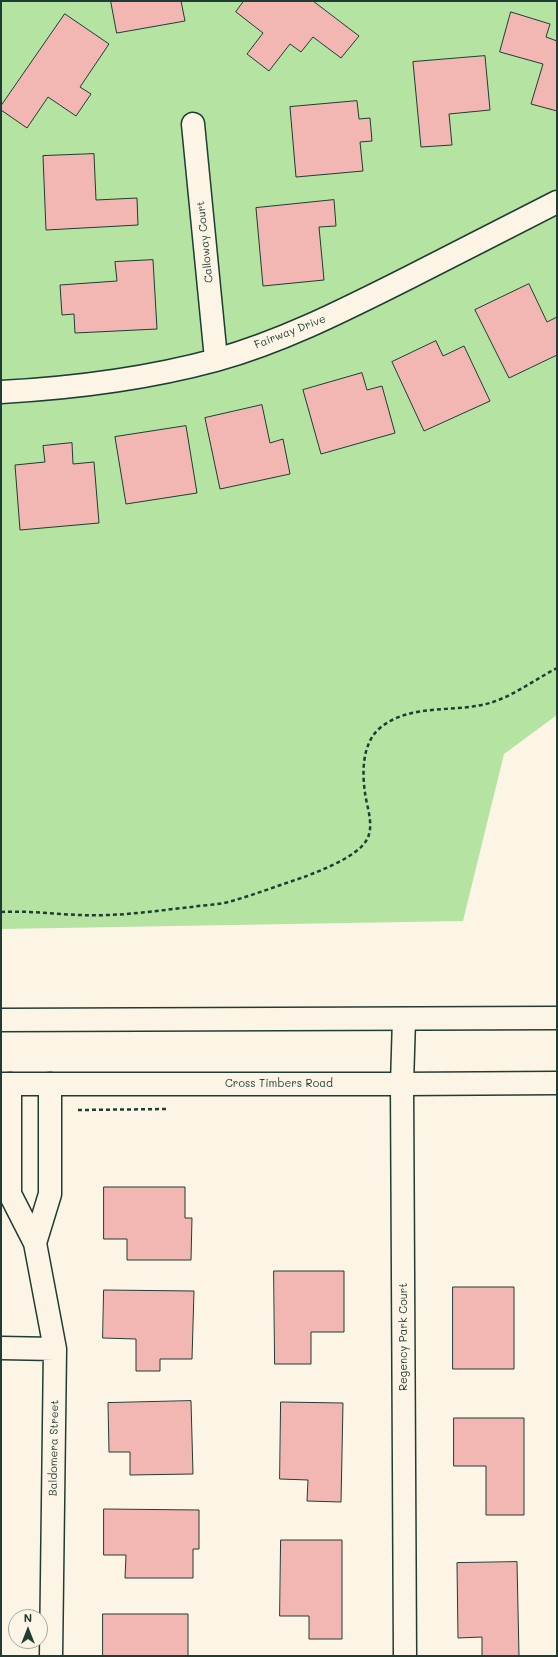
<!DOCTYPE html>
<html>
<head>
<meta charset="utf-8">
<style>
	body { margin:0 }
	#map { position:relative; width:558px; height:1657px; overflow:hidden; background:#fcf5e5; font-family:Mali,sans-serif }
	canvas { display:block }
	.frame { position:absolute; inset:0; border:2px solid #1f3d34; pointer-events:none }
	.north { position:absolute; left:8px; top:1609px; width:40px; height:40px; box-sizing:border-box; background:#fcf5e5; border:1px solid #a4ab9e; border-radius:50%; rotate:0deg; font-size:11px; font-weight:700; line-height:16px; text-align:center; color:#1f3d34 }
	.north::after { content:''; display:block; margin:auto; width:14px; height:18px; background:#1f3d34; clip-path:polygon(50% 0,100% 100%,50% 72%,0 100%) }
</style>
</head>
<body>
<div id="map">
<canvas width="558" height="1657"></canvas>
<div class="frame"></div>
<div class="north">N</div>
</div>
<script>
const c = document.querySelector('canvas').getContext('2d');
c.lineJoin = 'round';
function fill(path, color) {
  c.fillStyle = color;
  c.fill(path, 'evenodd');
}
function strokePath(path, color, width, dash) {
  c.strokeStyle = color;
  c.lineWidth = width;
  c.lineCap = dash ? 'butt' : 'round';
  c.setLineDash(dash || []);
  c.stroke(path);
}
function write(font, color, halo, rows, align = 'center') {
  c.font = font + ' Mali,sans-serif';
  c.lineWidth = 3;
  c.setLineDash([]);
  c.textBaseline = 'middle';
  c.strokeStyle = halo;
  c.fillStyle = color;
  for (const [text, x, y, turn = 0] of rows) {
    c.save();
    c.translate(x, y);
    c.rotate((+turn || 0) * Math.PI / 180);
    c.textAlign = isNaN(turn) ? turn : align;
    if (halo) c.strokeText(text, 0, 0);
    c.fillText(text, 0, 0);
    c.restore();
  }
}
const green = new Path2D(`
	M1,1H557V715L504,754L463,921L1,929Z`);
const building = new Path2D(`
	M111,1H181L185,21L117,33Z
	M244,1H313L359,36L341,58L313,37L301,52L290,44L269,71L247,54L263,33L236,12Z
	M511,12L550,24L546,37L557,41V111L531,104L543,64L500,52Z
	M65,14L109,44L80,87L91,94L76,116L48,97L27,128L1,110V106Z
	M485,56L490,110L449,114L452,145L421,147L413,62Z
	M357,101L359,119L370,118L372,141L360,142L363,171L296,177L290,107Z
	M94,154L96,200L137,198L138,225L46,230L43,156Z
	M334,200L336,226L319,227L324,280L263,286L256,208Z
	M153,260L157,329L75,333L74,314L62,315L60,285L117,281L115,262Z
	M529,284L547,322L557,317V355L509,378L475,310Z
	M436,341L443,356L464,346L490,401L424,431L392,362Z
	M362,373L367,390L382,386L395,433L321,454L303,390Z
	M262,405L270,443L283,439L290,474L220,489L205,418Z
	M186,426L197,493L126,504L115,437Z
	M72,443L73,464L94,462L99,523L20,530L15,465L45,462L43,446Z
	M104,1187H185V1218H192L191,1260H127V1239H104Z
	M274,1271H344V1332H311V1364H275Z
	M453,1287H514V1369H453Z
	M104,1290L194,1291L192,1359H160V1371H136V1339L103,1338Z
	M191,1401L193,1474L130,1475V1452H109L108,1403Z
	M281,1402L343,1403L341,1502L307,1501L308,1480L280,1479Z
	M454,1418H524V1515H486V1466H454Z
	M104,1509L199,1510V1549H193V1578H125L126,1555H104Z
	M281,1540H342V1639H309V1616H280Z
	M517,1562L519,1656H482V1637L458,1638L457,1563Z
	M103,1614H188V1656H103Z`);
const path = new Path2D(`
	M1,912C37,910 72,917 108,915C136,914 163,910 191,907C204,905 219,905 232,901C256,894 280,885 304,877C322,870 356,857 366,841C375,827 367,808 365,793C362,772 362,743 380,728C411,702 457,714 493,702C516,694 536,679 557,668
	M78,1110L169,1109`);
const minor = new Path2D(`
	M193,124L216,359
	M1,392C74,388 146,379 216,360C284,341 346,309 408,278C458,253 507,227 557,202
	M404,1019L402,1084L405,1656
	M10,1084V1194L35,1243L50,1194V1084
	M35,1243L55,1349L51,1656
	M1,1348L55,1349`);
const primary = new Path2D(`
	M1,1020L557,1018
	M1,1084H402L557,1083`);
const streetNames = [
	["Calloway Court",205,242,-96],
	["Fairway Drive",290,332,-21],
	["Cross Timbers Road",279,1084],
	["Regency Park Court",404,1337,-90],
	["Baldomera Street",54,1448,-89]
];
fill(green, '#b4e3a2');
fill(building, '#f3b7b3');
strokePath(building, '#1f3d34', 1);
strokePath(minor, '#1f3d34', 25);
strokePath(primary, '#1f3d34', 25);
strokePath(path, '#1f3d34', 2.5, [4, 3]);
strokePath(minor, '#fcf5e5', 22);
strokePath(primary, '#fcf5e5', 22);
write('11px', '#1f3d34', '#fcf5e5', streetNames);
</script>
</body>
</html>
